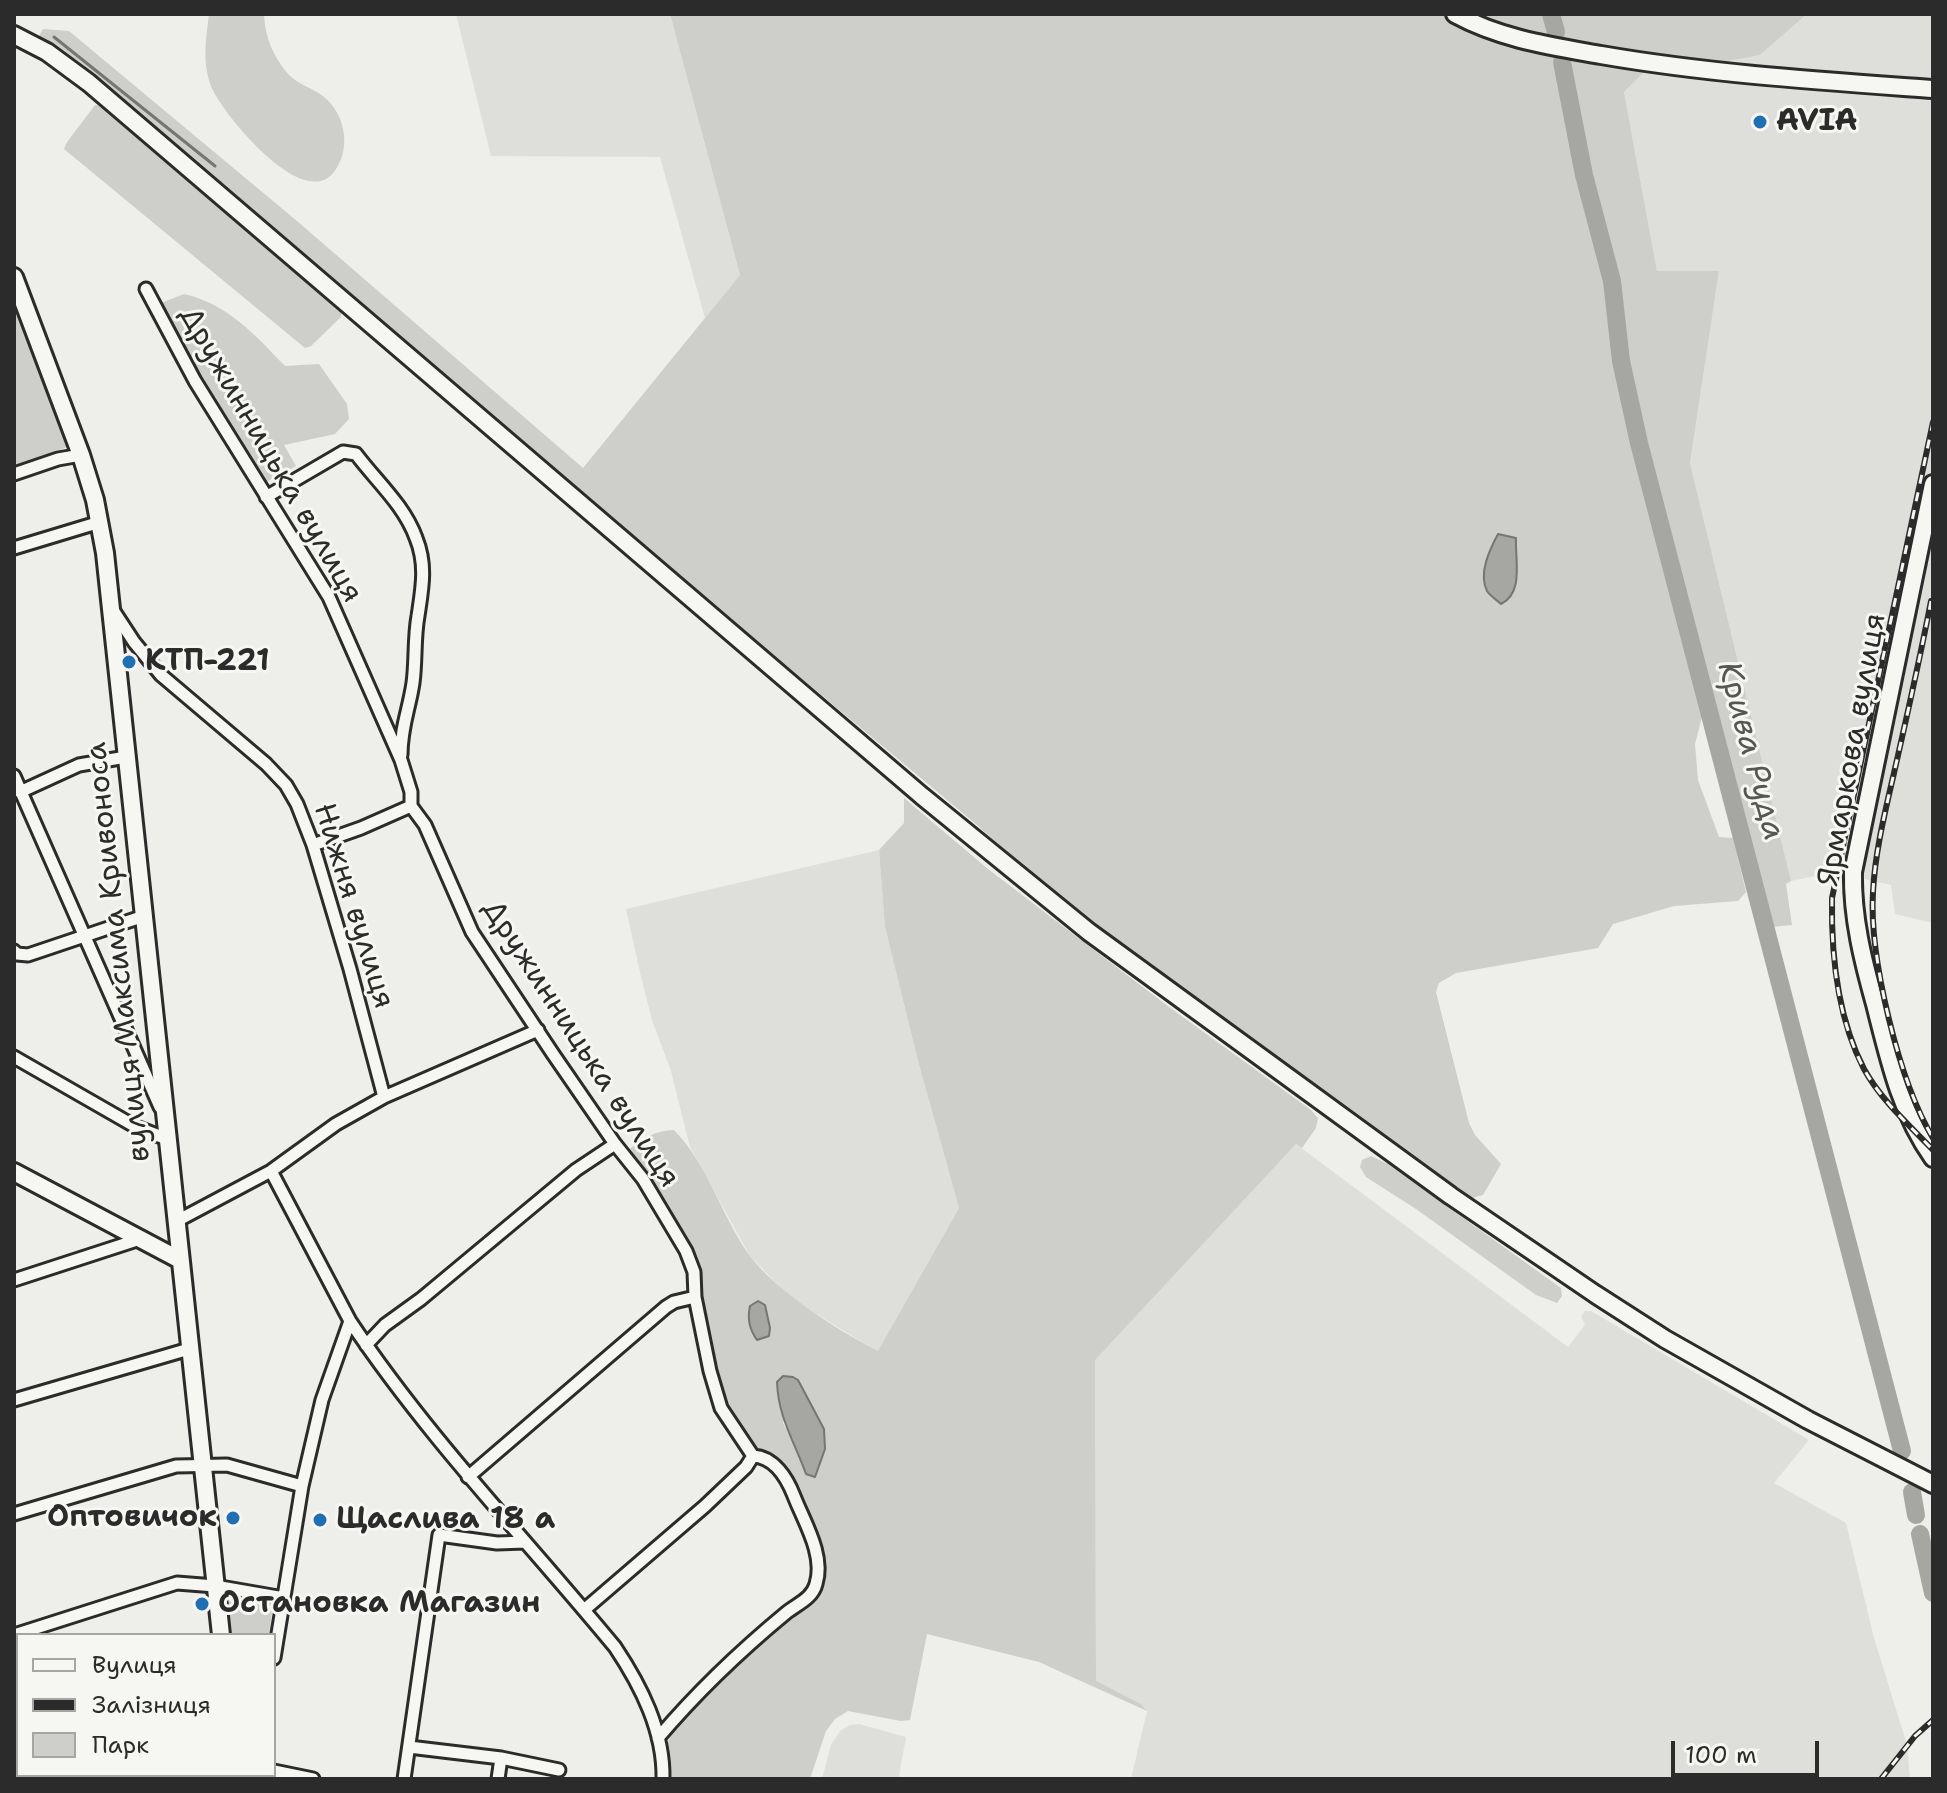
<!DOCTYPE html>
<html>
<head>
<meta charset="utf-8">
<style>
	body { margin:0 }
	#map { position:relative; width:1947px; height:1793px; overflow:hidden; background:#eeeeea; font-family:"Shantell Sans",sans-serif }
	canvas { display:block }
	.frame { position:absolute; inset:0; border:16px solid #2b2b2b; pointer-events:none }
	.legend { position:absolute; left:16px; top:1633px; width:260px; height:144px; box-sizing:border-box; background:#f6f6f2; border:2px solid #a5a5a2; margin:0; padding:10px 14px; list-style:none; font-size:24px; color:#2b2b2b }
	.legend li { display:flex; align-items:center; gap:16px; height:40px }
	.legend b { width:40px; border:2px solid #a5a5a2 }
	.scale { position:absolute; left:1671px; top:1741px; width:148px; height:36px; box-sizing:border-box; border:4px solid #2b2b2b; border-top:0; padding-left:10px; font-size:24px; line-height:28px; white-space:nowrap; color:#2b2b2b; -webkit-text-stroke:6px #f6f6f2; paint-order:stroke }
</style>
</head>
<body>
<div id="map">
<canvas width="1947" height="1793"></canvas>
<div class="frame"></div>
<ul class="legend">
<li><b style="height:10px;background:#f6f6f2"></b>Вулиця</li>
<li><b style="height:10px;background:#2b2b2b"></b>Залізниця</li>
<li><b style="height:22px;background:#cececa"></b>Парк</li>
</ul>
<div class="scale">100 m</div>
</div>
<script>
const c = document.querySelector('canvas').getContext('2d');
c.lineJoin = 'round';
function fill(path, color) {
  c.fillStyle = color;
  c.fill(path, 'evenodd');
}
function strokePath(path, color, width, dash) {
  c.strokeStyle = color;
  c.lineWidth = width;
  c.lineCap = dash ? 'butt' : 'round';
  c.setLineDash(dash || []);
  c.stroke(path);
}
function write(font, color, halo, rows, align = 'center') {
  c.font = font + ' "Shantell Sans",sans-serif';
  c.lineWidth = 6;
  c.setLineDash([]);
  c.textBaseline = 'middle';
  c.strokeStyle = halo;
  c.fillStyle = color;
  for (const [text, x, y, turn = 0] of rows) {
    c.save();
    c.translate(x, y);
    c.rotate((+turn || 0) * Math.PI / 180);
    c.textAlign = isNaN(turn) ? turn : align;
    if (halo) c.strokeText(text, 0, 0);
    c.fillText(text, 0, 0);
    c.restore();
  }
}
const built = new Path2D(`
	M456,14H670L740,275L705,318L660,157L491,156Z
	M1807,14H1933V923L1895,914L1891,885L1834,872L1791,881L1690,463L1719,271H1657L1624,92L1658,58L1760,55Z
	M879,850L885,927L918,1061L959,1208L878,1352L791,1298L750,1256L690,1147L671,1071L652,1020L641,977L626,909Z
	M1296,1144L1568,1347L1585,1325L1581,1316L1585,1311H1591L1809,1440L1774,1483L1846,1523L1874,1638L1907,1745L1910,1779H1131L1147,1711L1141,1704L1096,1682L1095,1359Z
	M859,1724L906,1737L899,1776L906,1779H822L831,1745L840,1731L850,1725Z`);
const green = new Path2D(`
	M209,14H264C265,37 273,57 289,75C298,84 309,87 320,94C344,110 352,145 336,169C307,217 222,114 211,86C202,62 206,39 209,14Z
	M670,14H1807L1760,55L1711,64L1658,58L1624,92L1657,271H1719L1690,463L1791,881L1786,884L1792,925L1771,927L1770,924L1746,829L1726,766L1689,611L1676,610L1702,717L1695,744L1698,780L1719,837L1733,838L1746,892L1738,901L1674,906L1613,924L1598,948L1456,973L1439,983L1436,992L1469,1123L1475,1135L1501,1164L1483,1195L1472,1198C1418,1159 1365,1118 1310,1080C1196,999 1080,920 977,825L539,459L103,84L39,36L43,29L69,31L297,221L583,468L740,275Z
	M95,105H98L341,313V317L311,346L305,348L64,149L67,142Z
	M184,294C228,304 255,335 285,366L319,364L347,404L349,419L335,434L284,445L296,466L264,483L237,445L161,303Z
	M14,297L67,447L14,468Z
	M904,798L988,869L1165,1004L1311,1110L1318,1118L1316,1128L1302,1148L1296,1144L1095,1360L1096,1681L1141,1704L1147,1711L1039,1662L927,1634L910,1720L901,1721L848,1711L835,1719L826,1731L810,1779H670C669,1771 666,1763 666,1755C665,1718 738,1659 766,1637C781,1625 802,1614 813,1598C820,1589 824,1575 823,1564C822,1538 796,1492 785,1468L777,1460L755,1450L746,1440L725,1404L711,1355L701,1304L699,1262L630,1149C644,1137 655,1131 674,1130C709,1166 721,1216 750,1256C776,1291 839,1331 878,1351L959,1208L918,1061L885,927L879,850L904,823ZM798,1380L824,1429L825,1449L814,1477L806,1474C800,1456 792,1440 783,1423Z
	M1371,1156L1388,1164L1561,1288L1562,1296L1557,1303L1536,1295L1416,1209L1366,1177L1360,1167L1362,1160Z
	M226,1601L273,1605L269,1635H230Z`);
const water = new Path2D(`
	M1498,534L1516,538C1515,560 1524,593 1501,604C1497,600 1490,596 1487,591C1478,573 1490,549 1498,534Z
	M758,1301L765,1305L770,1328L769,1336L757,1340C749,1329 747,1319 750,1306Z
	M783,1376L793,1377L798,1380L824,1429L825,1449L815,1477L806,1474C795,1443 778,1417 777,1382Z`);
const stream = new Path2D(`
	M54,37L215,166`);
const river = new Path2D(`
	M1551,14L1556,32
	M1562,62L1584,175L1612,281L1621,361L1639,443L1902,1451
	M1912,1492L1916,1515
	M1920,1534L1933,1593`);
const street = new Path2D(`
	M146,289L195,381L329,597L401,760L411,792V806L425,825L472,932L553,1054L615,1144L643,1179L686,1251L694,1272L695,1297L710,1371L721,1408L753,1456C774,1457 787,1478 794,1496C804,1522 825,1555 816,1584C812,1599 797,1604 786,1613C740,1651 697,1692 658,1738
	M14,474L58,459L81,455
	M266,497L343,452L356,454C377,482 404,505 416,538C427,565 422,589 418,616C414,638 416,661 413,683C409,710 401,726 401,755
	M14,548L100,522
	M113,610L134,642L161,675L266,764L286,785L297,804L313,845L350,969L384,1097
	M14,776L160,1107
	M20,792L79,765L126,757
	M313,845L361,828L411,806
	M14,951L17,954L28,955L144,916
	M14,1057L136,1127L167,1139
	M271,1171L350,1321L322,1400L302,1486L274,1658
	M175,1222L271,1171L336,1124L384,1097L538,1030
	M14,1280L140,1239
	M350,1321C428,1438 526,1539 615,1647C641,1686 664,1731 663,1779
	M366,1345L385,1325L421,1299L576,1170L615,1144
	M14,1400L189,1349
	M468,1477L666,1307L674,1302L695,1297
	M14,1514L176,1466L227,1465L302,1486
	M584,1610L705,1506L746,1467L753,1456
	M14,1635L177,1583L215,1586L284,1598
	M409,1747L501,1758L559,1770
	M274,1771L313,1779
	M249,1779L250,1775
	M404,1779L439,1535L497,1543L525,1542
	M498,1779L501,1758`);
const secondary = new Path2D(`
	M1455,14C1501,39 1550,46 1601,55C1711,74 1822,81 1933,89
	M14,35L47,52L89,83L922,796L1089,932L1451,1196L1595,1294L1665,1339L1808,1420L1933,1484
	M14,277L81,455L95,500L105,553L221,1635
	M1933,484L1853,872C1852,917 1863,961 1875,1004C1889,1059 1900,1111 1933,1158
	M14,1172L180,1260
	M236,1775L237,1779`);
const rail = new Path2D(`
	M1933,422L1832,898C1831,956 1837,1017 1864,1069C1881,1100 1909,1125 1933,1150
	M1931,601C1920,658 1907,716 1894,773C1885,812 1875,852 1873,892C1869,957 1899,1082 1933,1138
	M1881,1779L1915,1736L1933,1720`);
const markers = [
	[1760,122,8,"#1f6fb2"],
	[129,662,8,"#1f6fb2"],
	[233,1518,8,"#1f6fb2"],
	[320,1520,8,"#1f6fb2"],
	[202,1604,8,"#1f6fb2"]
];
const poiNames = [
	["AVIA",1776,122],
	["КТП-221",145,662],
	["Оптовичок",217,1518,"right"],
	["Щаслива 18 а",336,1520],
	["Остановка Магазин",218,1604]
];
const streetNames = [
	["Дружинницька вулиця",270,455,60],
	["Ярмаркова вулиця",1853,750,-80],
	["Нижня вулиця",353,906,73],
	["вулиця Максима Кривоноса",119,952,-96],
	["Дружинницька вулиця",580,1044,57]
];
const waterNames = [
	["Крива Руда",1750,751,75]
];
fill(built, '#dededb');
fill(green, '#cececa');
fill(water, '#a6a6a3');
strokePath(water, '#757573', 2);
strokePath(stream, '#757573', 3);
strokePath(river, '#a6a6a3', 18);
strokePath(street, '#2b2b2b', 17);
strokePath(secondary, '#2b2b2b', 22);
strokePath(street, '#f6f6f2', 11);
strokePath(secondary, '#f6f6f2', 16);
strokePath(rail, '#2b2b2b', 6);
strokePath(rail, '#f6f6f2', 3, [9]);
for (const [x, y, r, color] of markers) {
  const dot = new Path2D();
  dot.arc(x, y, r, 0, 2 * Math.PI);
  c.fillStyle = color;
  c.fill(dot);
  strokePath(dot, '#f6f6f2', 3);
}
write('bold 30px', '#2b2b2b', '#f6f6f2', poiNames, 'left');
write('30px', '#2b2b2b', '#f6f6f2', streetNames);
write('italic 32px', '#565655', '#f6f6f2', waterNames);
</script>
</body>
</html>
